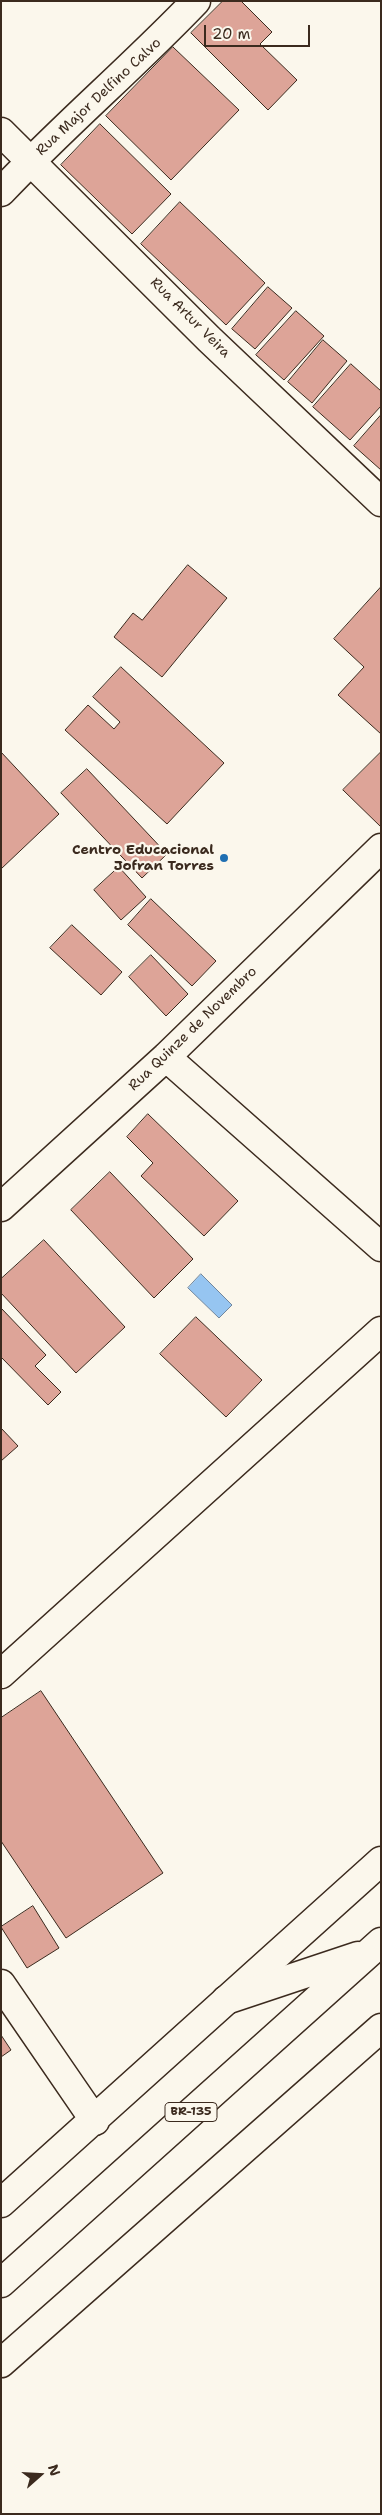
<!DOCTYPE html>
<html>
<head>
<meta charset="utf-8">
<style>
	body { margin:0 }
	#map { position:relative; width:382px; height:2515px; overflow:hidden; background:#fbf7ec; font-family:"Shantell Sans",sans-serif }
	canvas { display:block }
	.frame { position:absolute; inset:0; border:2px solid #3b2a1e; pointer-events:none }
	.north { position:absolute; left:15px; top:2450px; width:50px; height:50px; -webkit-text-stroke:4px #fbf7ec; paint-order:stroke; rotate:71deg; font-size:14px; font-weight:700; line-height:20px; text-align:center; color:#3b2a1e }
	.north::after { content:''; display:block; margin:auto; width:18px; height:22px; background:#3b2a1e; clip-path:polygon(50% 0,100% 100%,50% 72%,0 100%) }
	.scale { position:absolute; left:204px; top:25px; width:106px; height:22px; box-sizing:border-box; border:2px solid #3b2a1e; border-top:0; padding-left:6px; font-size:15px; line-height:18px; white-space:nowrap; color:#3b2a1e; -webkit-text-stroke:4px #fbf7ec; paint-order:stroke }
</style>
</head>
<body>
<div id="map">
<canvas width="382" height="2515"></canvas>
<div class="frame"></div>
<div class="north">N</div>
<div class="scale">20 m</div>
</div>
<script>
const c = document.querySelector('canvas').getContext('2d');
c.lineJoin = 'round';
function fill(path, color) {
  c.fillStyle = color;
  c.fill(path, 'evenodd');
}
function strokePath(path, color, width, dash) {
  c.strokeStyle = color;
  c.lineWidth = width;
  c.lineCap = dash ? 'butt' : 'round';
  c.setLineDash(dash || []);
  c.stroke(path);
}
function write(font, color, halo, rows, align = 'center') {
  c.font = font + ' "Shantell Sans",sans-serif';
  c.lineWidth = 4.5;
  c.setLineDash([]);
  c.textBaseline = 'middle';
  c.strokeStyle = halo;
  c.fillStyle = color;
  for (const [text, x, y, turn = 0] of rows) {
    c.save();
    c.translate(x, y);
    c.rotate((+turn || 0) * Math.PI / 180);
    c.textAlign = isNaN(turn) ? turn : align;
    if (halo) c.strokeText(text, 0, 0);
    c.fillText(text, 0, 0);
    c.restore();
  }
}
const water = new Path2D(`
	M201,1274L232,1305L219,1318L188,1288Z`);
const building = new Path2D(`
	M223,1H241L272,32L260,44L297,80L268,110L191,33Z
	M173,47L239,110L171,180L106,116Z
	M100,124L171,194L132,234L61,165Z
	M180,202L265,283L226,325L141,244Z
	M268,287L292,308L255,349L232,329Z
	M296,311L324,336L284,380L256,355Z
	M323,340L347,361L312,403L288,382Z
	M351,364L381,391V406L350,440L313,407Z
	M381,415V470L354,446Z
	M188,565L227,598L162,677L114,637L133,613L142,620Z
	M381,587V734L338,695L364,667L334,639Z
	M121,667L224,763L167,824L65,730L88,705L114,729L120,722L93,697Z
	M1,752L59,814L1,869Z
	M381,752V827L343,790Z
	M87,769L167,854L142,878L61,793Z
	M119,867L146,897L121,920L94,890Z
	M151,899L216,961L192,986L128,925Z
	M72,925L122,972L101,995L50,948Z
	M151,955L188,994L166,1016L129,977Z
	M148,1114L238,1201L204,1236L141,1176L153,1163L127,1137Z
	M110,1172L193,1259L154,1298L71,1210Z
	M44,1240L125,1327L76,1373L1,1293V1279Z
	M1,1308L46,1355L35,1366L61,1392L48,1405L1,1357Z
	M196,1317L262,1380L226,1417L160,1354Z
	M1,1428L18,1446L1,1461Z
	M41,1691L163,1873L66,1938L1,1841V1718Z
	M33,1906L59,1948L27,1968L1,1927Z
	M1,2035L11,2050L1,2057Z`);
const street = new Path2D(`
	M1,132L209,339L381,502
	M166,1057L381,1247
	M1,1207L166,1057L381,848
	M1,1674L381,1331
	M1,1984L95,2121
	M1,2203L381,1861
	M1,2363L381,2028`);
const secondary = new Path2D(`
	M1,192C63,126 133,67 196,1`);
const primary = new Path2D(`
	M226,2000L358,1956
	M1,2283L381,1942`);
const markers = [
	[224,858,5,"#1f6fb2"]
];
const shields = [
	[191,2112,52]
];
const shieldNames = [
	["BR-135",191,2112]
];
const streetNames = [
	["Rua Major Delfino Calvo",99,97,-43],
	["Rua Artur Veira",190,318,45],
	["Rua Quinze de Novembro",193,1029,-44]
];
const poiNames = [
	["Centro Educacional",214,850],
	["Jofran Torres",214,866]
];
fill(water, '#96c5f1');
strokePath(water, '#72879d', 1);
fill(building, '#dda498');
strokePath(building, '#3b2a1e', 1);
strokePath(street, '#3b2a1e', 31);
strokePath(secondary, '#3b2a1e', 31);
strokePath(primary, '#3b2a1e', 31);
strokePath(street, '#fbf7ec', 28);
strokePath(secondary, '#fbf7ec', 28);
strokePath(primary, '#fbf7ec', 28);
for (const [x, y, r, color] of markers) {
  const dot = new Path2D();
  dot.arc(x, y, r, 0, 2 * Math.PI);
  c.fillStyle = color;
  c.fill(dot);
  strokePath(dot, '#fbf7ec', 2);
}
for (const [x, y, w] of shields) {
  const box = new Path2D();
  box.roundRect(x - w / 2, y - 9.5, w, 19, 4);
  c.fillStyle = '#fbf7ec';
  c.fill(box);
  strokePath(box, '#3b2a1e', 1);
}
write('bold 12px', '#3b2a1e', null, shieldNames);
write('14px', '#3b2a1e', '#fbf7ec', streetNames);
write('bold 14px', '#3b2a1e', '#fbf7ec', poiNames, 'right');
</script>
</body>
</html>
